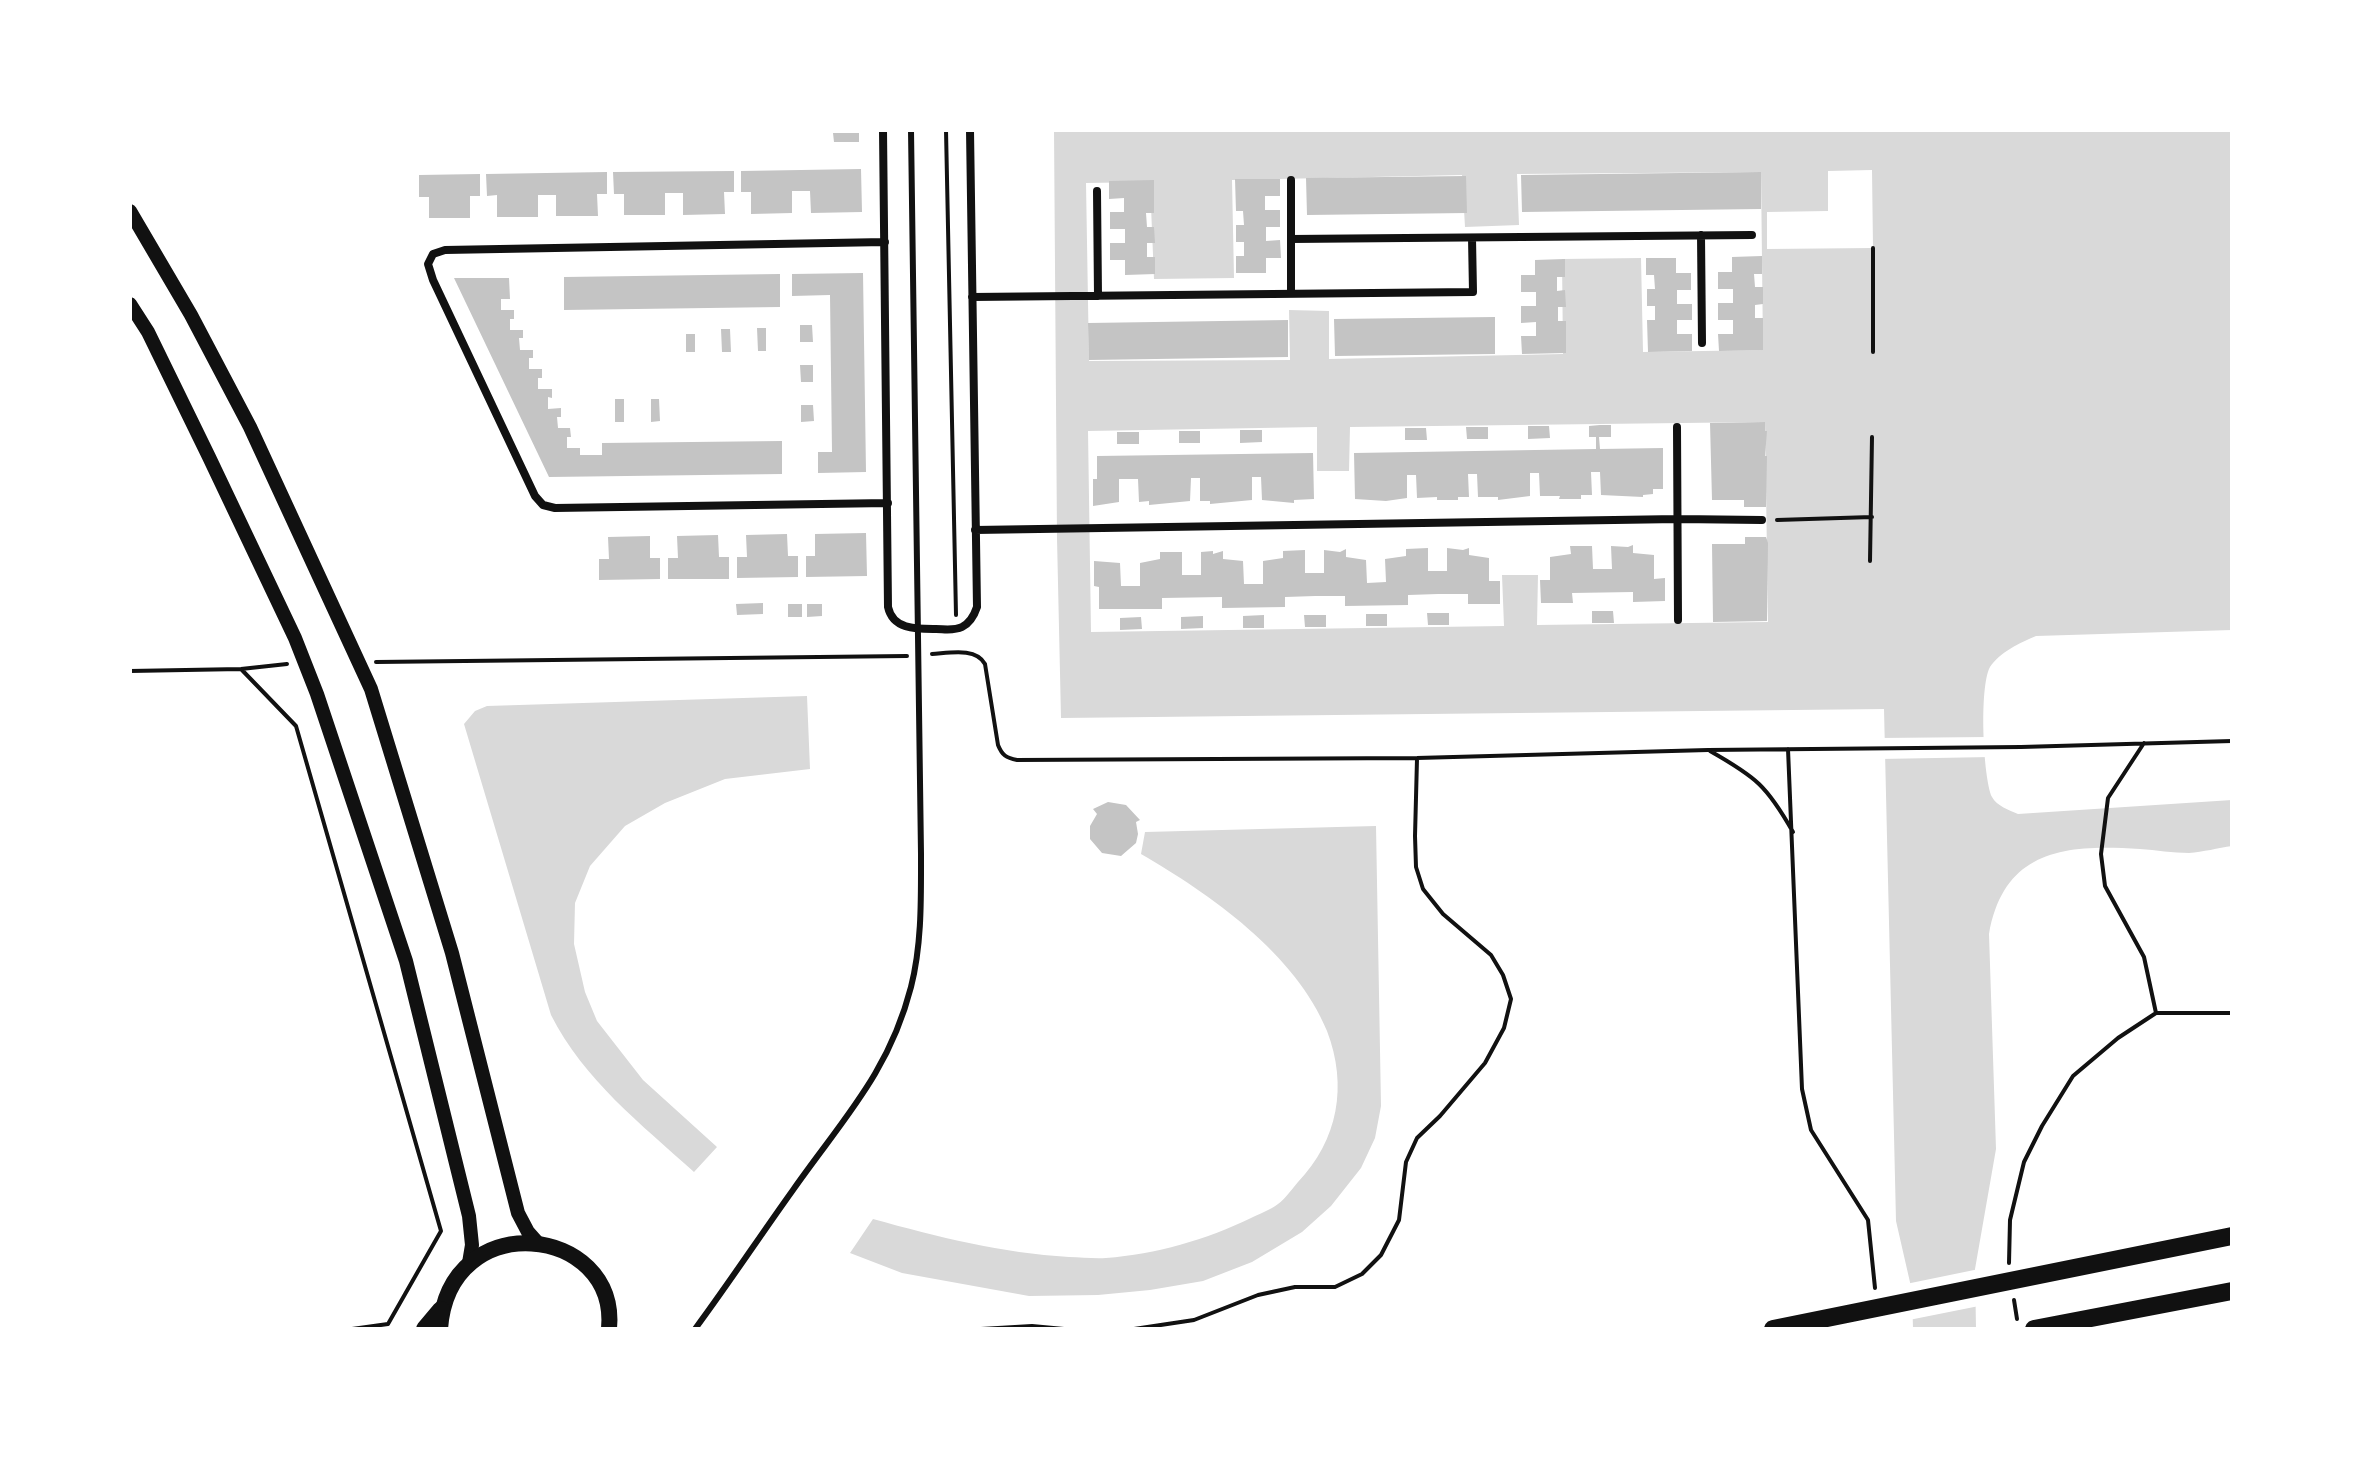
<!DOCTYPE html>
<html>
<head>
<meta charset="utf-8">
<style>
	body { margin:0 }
	#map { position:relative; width:2362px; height:1459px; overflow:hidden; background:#fff; font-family:"Sofia Sans Condensed",sans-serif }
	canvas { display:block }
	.frame { position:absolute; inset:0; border:132px solid #fff; pointer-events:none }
</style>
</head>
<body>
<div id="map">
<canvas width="2362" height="1459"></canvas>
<div class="frame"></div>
</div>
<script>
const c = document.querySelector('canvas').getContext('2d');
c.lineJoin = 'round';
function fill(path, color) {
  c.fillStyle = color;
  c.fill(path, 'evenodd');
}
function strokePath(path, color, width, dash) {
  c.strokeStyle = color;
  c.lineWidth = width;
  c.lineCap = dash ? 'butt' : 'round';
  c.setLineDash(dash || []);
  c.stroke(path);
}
const water = new Path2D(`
	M1054,130H2232V630L2036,636C2021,642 1999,653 1990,667C1979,687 1983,777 1992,797C1997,806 2009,810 2018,814L2232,800V846C2218,848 2203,852 2189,853C2173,853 2156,850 2140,849C2066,844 2004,849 1989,934L1996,1149L1975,1269L1976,1329H1913L1912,1291L1896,1221L1884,709L1061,718L1057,538ZM1761,172L1763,350L1643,352L1641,258L1562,259L1563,354L1329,359V311L1289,310L1290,360L1089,361L1086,183L1150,182L1154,279L1234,278L1232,180L1462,175L1465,227L1519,225L1517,174ZM1765,422L1768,622L1537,625L1538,575H1502L1504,626L1091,632L1088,431L1317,427V471H1349L1350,427Z
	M807,696L810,769L725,779L665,803L625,826L590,866L575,903L574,944L585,992L597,1021L643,1080L717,1147L694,1172C641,1124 584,1080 551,1015L464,724L475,711L487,706Z
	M1376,826L1381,1106L1375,1138L1361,1168L1331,1206L1302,1232L1252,1262L1203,1281L1150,1290L1098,1295L1029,1296L902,1273L850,1253L873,1219C938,1237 1002,1253 1069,1257C1081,1257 1094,1259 1106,1258C1156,1254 1206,1240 1251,1218C1259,1214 1270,1210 1278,1204C1285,1199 1292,1189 1298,1182C1338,1140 1348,1086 1327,1031C1296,954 1210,894 1141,854L1145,832Z`);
const pier = new Path2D(`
	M1872,170L1873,248L1767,249V212L1828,211V171Z
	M1988,737L1991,757L1880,759L1879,738Z
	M1979,1269V1306L1909,1320L1906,1284Z`);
const building = new Path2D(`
	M833,133H859V142H834Z
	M861,169L862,212L811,213L810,191H792V213L751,214V192H741V171Z
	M734,171V192H724L725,214L683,215V193H665V215H624V194H614L613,172Z
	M607,172V194H597L598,216H556V195H538V217H497V195L487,196L486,174Z
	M1761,172V209L1522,212L1521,175Z
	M480,174V196H470V218H429V197H419V175Z
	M1466,176L1467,213L1307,215L1306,178Z
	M1235,179H1280V196H1265V210H1280V227H1266V241L1280,240L1281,258H1266V273H1236V256H1244V242H1236V225H1244L1243,211H1236Z
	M1154,180V213H1146L1147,227H1154L1155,243H1147V257H1155V274L1125,275V260H1110V243H1125V229H1110V212H1124V198L1109,199V181Z
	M1762,256V274H1754L1755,287H1763V304L1755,305V318H1763V350L1719,351L1718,334H1733V320H1718V303H1733V289H1718V272H1732V257Z
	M1646,258H1676V273H1691V290H1677V304H1692V320H1677V334H1692V351L1648,352L1647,320H1655V306H1647V289H1655L1654,275H1646Z
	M1565,259V277H1557V291L1565,290L1566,307H1558V321H1566V353L1522,354L1521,336H1536V322L1521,323V306H1536V292H1521V275H1535V260Z
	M863,273L866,472L818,473V452H832L830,295L792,296V274Z
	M780,274V307L564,310V277Z
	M454,278H509L510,299H501V310H514V319H510V330H523V338H519L520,350H533V358H529V369H542V378H538V389H552V398L548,397V409L561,408V417H557L558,428H570L571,437H567V448H580V455H602V443L782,441V474L549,477Z
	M1495,317V354L1335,356L1334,319Z
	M1288,320V357L1089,360L1088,323Z
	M800,325H812L813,342H800Z
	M757,328H766V351H758Z
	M721,329H730L731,352H722Z
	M686,334H695V352H686Z
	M800,365H813V382H801Z
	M615,399H624V422H615Z
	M651,399H659L660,421L651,422Z
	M801,405H813L814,421L801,422Z
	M1765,422V431H1767L1765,456H1767L1766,507H1744V500H1712L1710,423Z
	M1600,425H1611V437H1599L1600,449L1663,448V489H1653V494L1643,495V497L1601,495L1600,472H1591L1592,495H1581V499H1559L1560,496H1540L1539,473H1530V496L1498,500V497H1478L1477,474H1468L1469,497H1458V500H1437V497L1417,498L1416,475H1407V498L1386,501L1355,499L1354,453L1596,449V437H1589V426Z
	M1528,426H1549L1550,438L1528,439Z
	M1466,427H1488V439H1467Z
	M1405,428H1426L1427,440H1405Z
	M1240,430H1262V442L1240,443Z
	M1179,431H1200V443H1179Z
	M1117,432H1139V444H1117Z
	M1313,453L1314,499L1294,500V503L1262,500L1261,477H1252V500L1210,504V501H1200V478H1191L1190,501L1149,505V501L1139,502L1138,479H1119V502L1093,506V479H1097V456Z
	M866,533L867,576L806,577V556H815V534Z
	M787,534L788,556H798V577L737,578V557H747L746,535Z
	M718,535L719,557H729V579H668V558H678L677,536Z
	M650,536V558H660V579L599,580V559H609L608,537Z
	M1745,537H1766L1768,543L1767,621L1713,622L1712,544H1745Z
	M1633,545V553L1654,555V579L1665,578V601L1633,602V592L1572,593L1573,603H1541L1540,580H1550V557L1571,554L1570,546H1592L1593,569H1612L1611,546L1628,547Z
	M1428,548V571H1447V548L1463,550L1469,548V555L1489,558V581H1500V604H1468V594H1438L1408,595V605L1345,606V596H1315L1285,597V607L1222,608V597L1162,598V609H1099V587L1094,586V561L1120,563L1121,586H1140V563L1160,559V552H1182V575H1201V552L1213,551V554L1223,551V559L1243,561L1244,584H1263V561L1283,558V551L1305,550V573H1324V550L1340,552L1346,549V557L1366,560L1367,583L1386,582L1385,559L1406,556V549Z
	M763,603V614L737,615L736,604Z
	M788,604H802V617H788Z
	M807,604H822V616L807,617Z
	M1592,611H1613L1614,623H1592Z
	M1427,613H1449V625H1428Z
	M1366,614H1387V626H1366Z
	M1264,615V628H1243V616Z
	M1304,615H1326V627H1305Z
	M1203,616V628L1181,629V617Z
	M1141,617L1142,629L1120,630V618Z
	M1108,802L1126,805L1140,820L1136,822L1138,834L1136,843L1121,856L1102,853L1090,839V826L1097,814L1093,809Z`);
const path = new Path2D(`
	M946,130L956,615
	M1873,352V248
	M1777,520L1872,517
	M1870,561L1872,437
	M932,654C949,653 976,647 985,664L998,745C1002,755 1006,758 1017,760L1417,758L1708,750L2021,747L2232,741
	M376,662L907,656
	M241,669L296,726L441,1231L388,1324L352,1329
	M130,671L241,669L287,664
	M2144,743L2108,798L2101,854L2105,886L2144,957L2156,1013
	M1788,749L1802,1089L1811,1130L1868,1220L1875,1288
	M1710,751C1756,777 1767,786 1793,832
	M2009,1263L2010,1220L2024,1162L2042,1126L2073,1076L2118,1038L2156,1013H2232
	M2014,1300L2017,1319
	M981,1329L1032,1326L1064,1329
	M1134,1329L1194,1320L1258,1295L1295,1287H1335L1362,1274L1381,1255L1399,1220L1406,1162L1417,1138L1440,1116L1485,1063L1504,1028L1511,999L1503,975L1491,955L1443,914L1423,889L1416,867L1415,836L1417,759`);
const service = new Path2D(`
	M695,1329C729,1283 760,1236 793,1190C842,1120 889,1073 911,987C922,944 921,898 921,854L911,130`);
const minor = new Path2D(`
	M883,130L888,607C893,630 917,629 936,629C944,629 954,631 962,627C970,623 974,616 977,607L970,130
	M1097,191L1098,296
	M1701,235L1702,343
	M1291,239V180
	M885,242L445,250L433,254L428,264L433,280L535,496L543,505L555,508L888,503
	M1291,294V239L1752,235
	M972,297L1473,292L1472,238
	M1677,427L1678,620
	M975,530L1678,519L1762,520`);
const tertiary = new Path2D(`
	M130,211L191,315L250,427L371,689L452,953L518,1213L528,1232L536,1241
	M130,304L148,332L209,457L295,638L317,694L406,961L469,1216L472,1245L469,1263`);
const secondary = new Path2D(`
	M440,1329C449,1205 619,1225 609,1329`);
const trunk = new Path2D(`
	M425,1329L441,1310
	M1773,1329L2232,1236
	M2034,1329L2232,1291`);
fill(water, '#d9d9d9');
fill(pier, '#fff');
fill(building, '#c4c4c4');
strokePath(path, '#111', 4);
strokePath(service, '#111', 6);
strokePath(minor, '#111', 8);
strokePath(tertiary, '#111', 14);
strokePath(secondary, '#111', 16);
strokePath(trunk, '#111', 18);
</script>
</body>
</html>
